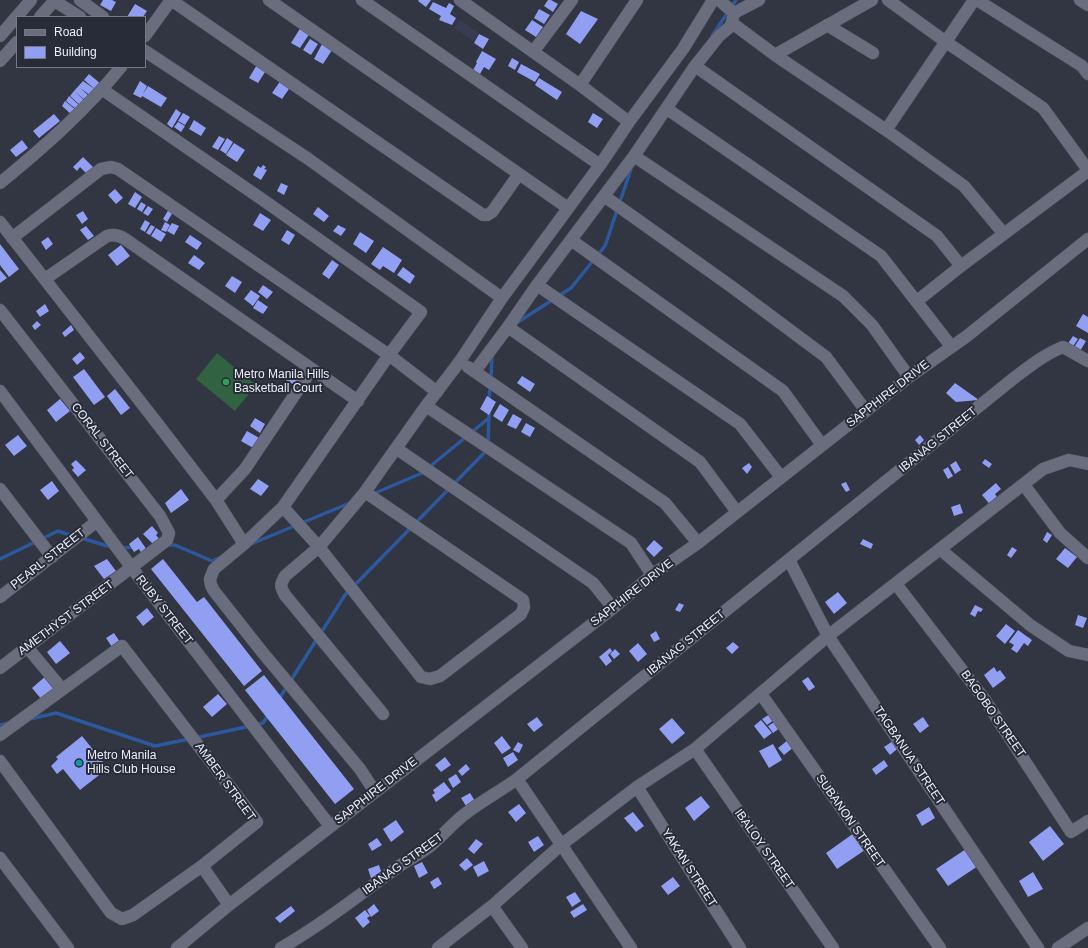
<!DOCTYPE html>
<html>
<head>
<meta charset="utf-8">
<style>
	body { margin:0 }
	#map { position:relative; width:1088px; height:948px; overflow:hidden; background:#323542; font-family:Helvetica,sans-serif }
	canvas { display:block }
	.legend { position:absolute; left:16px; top:16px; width:130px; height:52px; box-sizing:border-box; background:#282b38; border:1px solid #767984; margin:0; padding:5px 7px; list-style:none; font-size:12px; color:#eceef7 }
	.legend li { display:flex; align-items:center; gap:8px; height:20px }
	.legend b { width:20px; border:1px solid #767984 }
</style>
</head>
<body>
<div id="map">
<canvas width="1088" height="948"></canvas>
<ul class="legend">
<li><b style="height:5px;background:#6a6d7d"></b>Road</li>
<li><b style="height:11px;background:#909ff2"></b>Building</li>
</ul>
</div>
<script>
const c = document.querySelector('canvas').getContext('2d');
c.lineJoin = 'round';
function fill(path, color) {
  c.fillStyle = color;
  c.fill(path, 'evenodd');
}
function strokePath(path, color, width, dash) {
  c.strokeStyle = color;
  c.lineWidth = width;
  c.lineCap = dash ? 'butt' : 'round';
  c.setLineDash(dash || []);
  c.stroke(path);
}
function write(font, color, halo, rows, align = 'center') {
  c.font = font + ' Helvetica,sans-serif';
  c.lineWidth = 4;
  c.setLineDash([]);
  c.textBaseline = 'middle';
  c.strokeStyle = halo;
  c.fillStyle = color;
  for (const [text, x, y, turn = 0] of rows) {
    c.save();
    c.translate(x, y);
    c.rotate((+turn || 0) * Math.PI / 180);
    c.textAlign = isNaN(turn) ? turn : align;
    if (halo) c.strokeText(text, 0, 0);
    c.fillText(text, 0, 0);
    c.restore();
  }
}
const built = new Path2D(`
	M460,20L478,32L473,41L454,28Z`);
const green = new Path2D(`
	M217,353L256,385L235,411L196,379Z`);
const stream = new Path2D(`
	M712,36L736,0
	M515,324L571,288L605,246L631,169
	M491,380L492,354
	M489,402L490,386
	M488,444L489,418
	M373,494L422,473L489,418V410
	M81,538L111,547
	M251,544L350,503
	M167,545H175L212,561L221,557
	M121,548L135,547
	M0,559L58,531L73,536
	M279,699L345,595L487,450
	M30,719L56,713L155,746L189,739
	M0,725L9,723
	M256,725L263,723L269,714
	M195,738L250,726`);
const building = new Path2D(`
	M103,0H112L116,2L111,11L100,5Z
	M419,0H431L426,7L418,1Z
	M548,0H551L558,4L553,12L544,6Z
	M433,2L446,8L449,3L454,6L450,14L456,18L452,25L439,20L441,16L429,9Z
	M135,4L147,11L143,17H127Z
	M539,9L550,15L544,24L534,18Z
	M581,11L598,19L580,44L566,34Z
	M532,20L543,27L536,37L525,30Z
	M301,27L310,33L300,48L291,43Z
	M479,34L489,39L483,49L474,43Z
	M310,39L318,44L311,55L303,50Z
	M322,44L332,50L323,64L314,59Z
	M482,51L496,59L489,70L484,67L480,74L473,70L477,63L476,62Z
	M512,58L519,62L515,70L508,66Z
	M258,63L267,69L258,83L249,78Z
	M521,64L540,74L535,82L517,72Z
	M89,74L101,84L96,90L84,80Z
	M539,78L562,92L557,100L535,85Z
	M281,80L291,86L282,99L272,93Z
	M83,81L96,90L91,96L80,88L88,95L85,100L74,91Z
	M140,81L147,86L143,94L148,86L167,98L161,107L142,96L141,98L133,94Z
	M74,91L84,100L80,105L70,96Z
	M69,96L79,105L76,109L66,101Z
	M65,101L76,110L72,115L62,106Z
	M176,109L181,113L172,128L167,124Z
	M183,113L190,117L185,125L178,121Z
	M593,113L603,119L597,128L588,122Z
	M54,114L60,121L39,138L33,131Z
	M194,120L206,128L201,136L189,129Z
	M178,122L185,126L181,132L174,127Z
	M219,136L225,139L218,150L212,147Z
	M227,138L233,142L226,154L220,150Z
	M22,140L28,148L16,157L10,150Z
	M234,143L245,150L237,162L226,155Z
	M83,157L94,168L87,174L80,167L77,171L73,167Z
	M263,165L266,167L264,169L267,170L261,180L253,175L258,166L261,168Z
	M281,183L288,186L284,195L277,191Z
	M115,189L123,198L116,204L108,195Z
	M135,192L142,197L135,208L128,204Z
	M141,202L146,205L142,212L137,209Z
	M148,206L153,209L148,216L143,213Z
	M318,207L329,216L324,222L313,214Z
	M169,209L173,212L167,222L163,219Z
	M83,211L88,219L82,224L76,215Z
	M260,213L271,220L263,231L253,225Z
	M145,220L150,223L145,232L140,229Z
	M165,222L170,225L166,232L161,230Z
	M172,223L179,226L174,235L167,231Z
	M151,225L155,227L150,235L146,233Z
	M338,225L346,229L341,236L333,231Z
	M86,226L94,236L88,240L80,230Z
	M156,228L166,234L161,242L151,236Z
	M287,230L295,235L289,245L281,240Z
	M360,232L374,241L366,253L353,244Z
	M190,235L202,243L197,250L185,242Z
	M48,237L53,244L46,250L41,242Z
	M0,244L19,269L9,277L0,265Z
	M121,245L130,256L117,266L108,255Z
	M383,247L402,260L394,273L383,266L380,270L371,264Z
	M194,255L205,263L199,270L188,263Z
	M332,260L339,265L329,279L322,274Z
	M403,267L415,276L410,284L397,275Z
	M0,270L7,278L0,283Z
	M232,276L242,282L235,293L225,286Z
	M263,285L273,292L267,299L258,292Z
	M251,290L260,296L253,306L244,299Z
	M258,300L268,307L263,314L253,308Z
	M45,304L49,311L40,317L36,311Z
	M1083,314L1088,317V333L1076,326Z
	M37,321L41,325L35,330L32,326Z
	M71,325L74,330L65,337L62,333Z
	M1073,336L1078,339L1072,348L1067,345Z
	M1080,338L1086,341L1079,353L1073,349Z
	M80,352L85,358L77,365L72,359Z
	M291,368L303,375L296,386L284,379Z
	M84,369L105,397L94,405L73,377Z
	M522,376L535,384L530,392L517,383Z
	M955,383L979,400L956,402L946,393Z
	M115,389L130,408L121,415L107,396Z
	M487,396L496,402L489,415L480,409Z
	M60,399L70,411L56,422L47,410Z
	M500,404L509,410L502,422L493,416Z
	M513,414L522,419L516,429L507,425Z
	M255,418L265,424L260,433L250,426Z
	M526,423L535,428L530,437L521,432Z
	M247,431L261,439L255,449L241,441Z
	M18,435L27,446L14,456L5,445Z
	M920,435L924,440L919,445L915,440Z
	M985,459L992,464L989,468L982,463Z
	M76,460L86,470L78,477L72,470L74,468L71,464Z
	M956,461L961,470L955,474L950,465Z
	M749,463L752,467L747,474L742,468Z
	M948,467L953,476L948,479L943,470Z
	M258,479L269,486L261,496L250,489Z
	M52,481L59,491L48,500L40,490Z
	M846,482L850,490L846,492L841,484Z
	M996,483L1001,489L995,494L998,499L993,508L982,495Z
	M181,489L189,500L171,513L165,503Z
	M960,504L963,513L954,516L951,507Z
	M152,526L158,533L156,535L160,540L154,545L143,534Z
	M1047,532L1052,535L1047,543L1043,540Z
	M138,537L147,550L142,554L139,549L134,552L129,544Z
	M863,539L873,544L871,549L860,544Z
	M654,540L663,548L654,557L646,549Z
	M1012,547L1017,550L1011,558L1007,555Z
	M1065,548L1077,557L1068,568L1056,559Z
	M107,559L116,571L104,579L94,566Z
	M163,559L197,602L204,597L262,671L244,686L151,569Z
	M838,592L847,603L834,614L825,602Z
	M679,603L684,605L680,612L675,610Z
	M975,605L983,609L981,612L978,611L975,617L970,614Z
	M147,608L154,617L143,626L136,617Z
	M1078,615L1087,618L1083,628L1075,625Z
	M1006,624L1015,631L1005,644L996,636Z
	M1018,630L1032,640L1028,646L1024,643L1017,653L1011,649L1014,645L1009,642Z
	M656,631L660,639L654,642L650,635Z
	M114,633L120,642L112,647L106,638Z
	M60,641L70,653L56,664L47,652Z
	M733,642L739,647L732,654L726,648Z
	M638,643L647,654L638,662L629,651Z
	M610,648L612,651L608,655L612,661L606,666L599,657Z
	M615,649L620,654L614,659L610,654Z
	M994,667L997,672L1000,670L1006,678L993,688L984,675Z
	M47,675L57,688L42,700L32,688Z
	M264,675L354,789L335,804L245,690Z
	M808,677L815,687L809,691L802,681Z
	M218,694L227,704L212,717L203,707Z
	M770,714L774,720L767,725L762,719Z
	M537,717L543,725L534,732L527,724Z
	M923,717L929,726L920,733L913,724Z
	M672,718L685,733L672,744L659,729Z
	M761,720L772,733L764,739L754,726Z
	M776,721L781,727L773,733L768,726Z
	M82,736L108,768L80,790L63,769L57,774L51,766L58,759L56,757Z
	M502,736L511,748L502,754L494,743Z
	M896,739L901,746L890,755L884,747Z
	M788,740L794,747L784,755L778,748Z
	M518,742L523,745L519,753L513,750Z
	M773,744L782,760L769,768L759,751Z
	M513,752L518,760L508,767L503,758Z
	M445,757L451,765L441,772L435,765Z
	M884,760L888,766L876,775L872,769Z
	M466,764L470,769L462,776L458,771Z
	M456,774L461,782L453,788L448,779Z
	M444,782L451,791L436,802L432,795L435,793L433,790Z
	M470,793L475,801L466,806L461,798Z
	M701,796L710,807L694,821L685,808Z
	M519,804L526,813L516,822L508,812Z
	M929,807L935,818L922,826L916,815Z
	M633,812L644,826L636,832L624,818Z
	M396,820L404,832L391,842L383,829Z
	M1050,826L1064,844L1043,861L1029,842Z
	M854,833L865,850L837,869L826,853Z
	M538,836L544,845L534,852L528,842Z
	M377,838L382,845L372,851L368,844Z
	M476,839L483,844L474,854L468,849Z
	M966,849L978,866L948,886L936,869Z
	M467,858L473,865L465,871L459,865Z
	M484,861L489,871L478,877L473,867Z
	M422,862L428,873L419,878L414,866Z
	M379,865L382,874L371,878L368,869Z
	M1033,872L1043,889L1028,897L1019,881Z
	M438,877L442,884L434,889L430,882Z
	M673,877L680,886L668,895L661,886Z
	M575,892L581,901L572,907L566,897Z
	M374,904L379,911L371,917L367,910Z
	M583,904L587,910L574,918L570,912Z
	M291,906L295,911L280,923L275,918Z
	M365,910L370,916L367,918L370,922L363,928L355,918Z`);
const street = new Path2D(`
	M53,0L80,17
	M80,0L103,17
	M171,0L483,215H487L492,212L519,174
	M269,0L568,208
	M362,0L600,165
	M460,0L580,85L629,122
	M719,0L734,13L759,0
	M888,0L946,42L1043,108L1088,170
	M977,0L1082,66L1088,74
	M1080,0L1088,5
	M40,17L55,0
	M827,25L873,53
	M731,26H736L775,55L886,130L964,186L1004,234
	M0,36L31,0
	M145,36L171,0
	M145,51L307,158L502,298
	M533,52L572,0
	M775,55L872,0
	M0,61L17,42
	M695,66L937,236L961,266
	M580,85L637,0
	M103,90L266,202L421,312L389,355L283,507L244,544L214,569L210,579L211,585L214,591L263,653L360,769L375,792
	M667,109L881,256L951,346
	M886,130L974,0
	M634,156L843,296L872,325L909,377
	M0,183C44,147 85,111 121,67
	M604,196L732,287L826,357L866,411
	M0,222L157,423L216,500L244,544
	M12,238L101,169L111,167L118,169L389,355L437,392
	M571,240L783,391L822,445
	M45,279L107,236C114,234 119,235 125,239L358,401
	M537,285L740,424L781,477
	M917,301L961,266L1088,171
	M0,310L160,516L169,533L167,540L0,668
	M508,327L700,462L737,512
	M468,367L665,503L698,543
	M475,371L508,327L537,285L634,156L695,66L719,36L731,26L734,13
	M0,391L132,568L330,826
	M426,406L631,543L652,575
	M397,449L593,583L613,608
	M1024,485L1060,533L1088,558
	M0,489L52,557
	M216,500L245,469L312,369
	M283,507L319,547L421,677L430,679L440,676L521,614L524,607L523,600L365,492
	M941,550L1030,625L1069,651L1088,655
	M789,560L828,636L1038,948
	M896,584L985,700L1071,832L1088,821
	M0,597L96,522
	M27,647L62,689
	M761,694L940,948
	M383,714L285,595C280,586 280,585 285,576L319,547L365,492L426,406L460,361L502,298L600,165L629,122L683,49L713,0
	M0,735L122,646L257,822L202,866L133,915L122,919L111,913L0,761
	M695,749L833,948
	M517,779L631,948
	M637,787L740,948
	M0,858L68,948
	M202,866L229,905
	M492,906L522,948
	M177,948L229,905L613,608L652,575L698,543L909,377L967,336L1088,239
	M281,948C321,925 358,896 395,869C406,861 418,855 429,847C443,836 454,821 469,811C485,799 502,790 517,779L1014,378C1030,366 1045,354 1063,347L1088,361
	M438,948L492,906L561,845L637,787L695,749L828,636L1043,469L1069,460L1088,464
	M1058,948L1088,928`);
const markers = [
	[226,382,4,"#2e9e5b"],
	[79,763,4,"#0f9aa8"]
];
const poiNames = [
	["Metro Manila Hills",234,375],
	["Basketball Court",234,389],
	["Metro Manila",87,756],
	["Hills Club House",87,770]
];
const streetNames = [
	["SAPPHIRE DRIVE",888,394,-38],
	["IBANAG STREET",938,440,-39],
	["CORAL STREET",102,441,52],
	["PEARL STREET",48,559,-38],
	["SAPPHIRE DRIVE",632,593,-38],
	["RUBY STREET",164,610,52],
	["AMETHYST STREET",66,618,-37],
	["IBANAG STREET",686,643,-39],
	["BAGOBO STREET",993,714,55],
	["TAGBANUA STREET",909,756,56],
	["AMBER STREET",225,782,54],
	["SAPPHIRE DRIVE",376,791,-38],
	["SUBANON STREET",850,821,55],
	["IBALOY STREET",764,849,55],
	["IBANAG STREET",403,864,-36],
	["YAKAN STREET",689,868,57]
];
fill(built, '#383c50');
fill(green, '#316241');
strokePath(stream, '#2c589d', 3.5);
fill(building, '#909ff2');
strokePath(street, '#51535f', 13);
strokePath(street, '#6a6d7d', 12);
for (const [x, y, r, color] of markers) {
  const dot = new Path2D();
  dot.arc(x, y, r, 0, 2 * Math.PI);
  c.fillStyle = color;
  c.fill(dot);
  strokePath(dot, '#282b38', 1.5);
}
write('12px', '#eceef7', '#282b38', poiNames, 'left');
write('12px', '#eceef7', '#282b38', streetNames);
</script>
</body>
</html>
